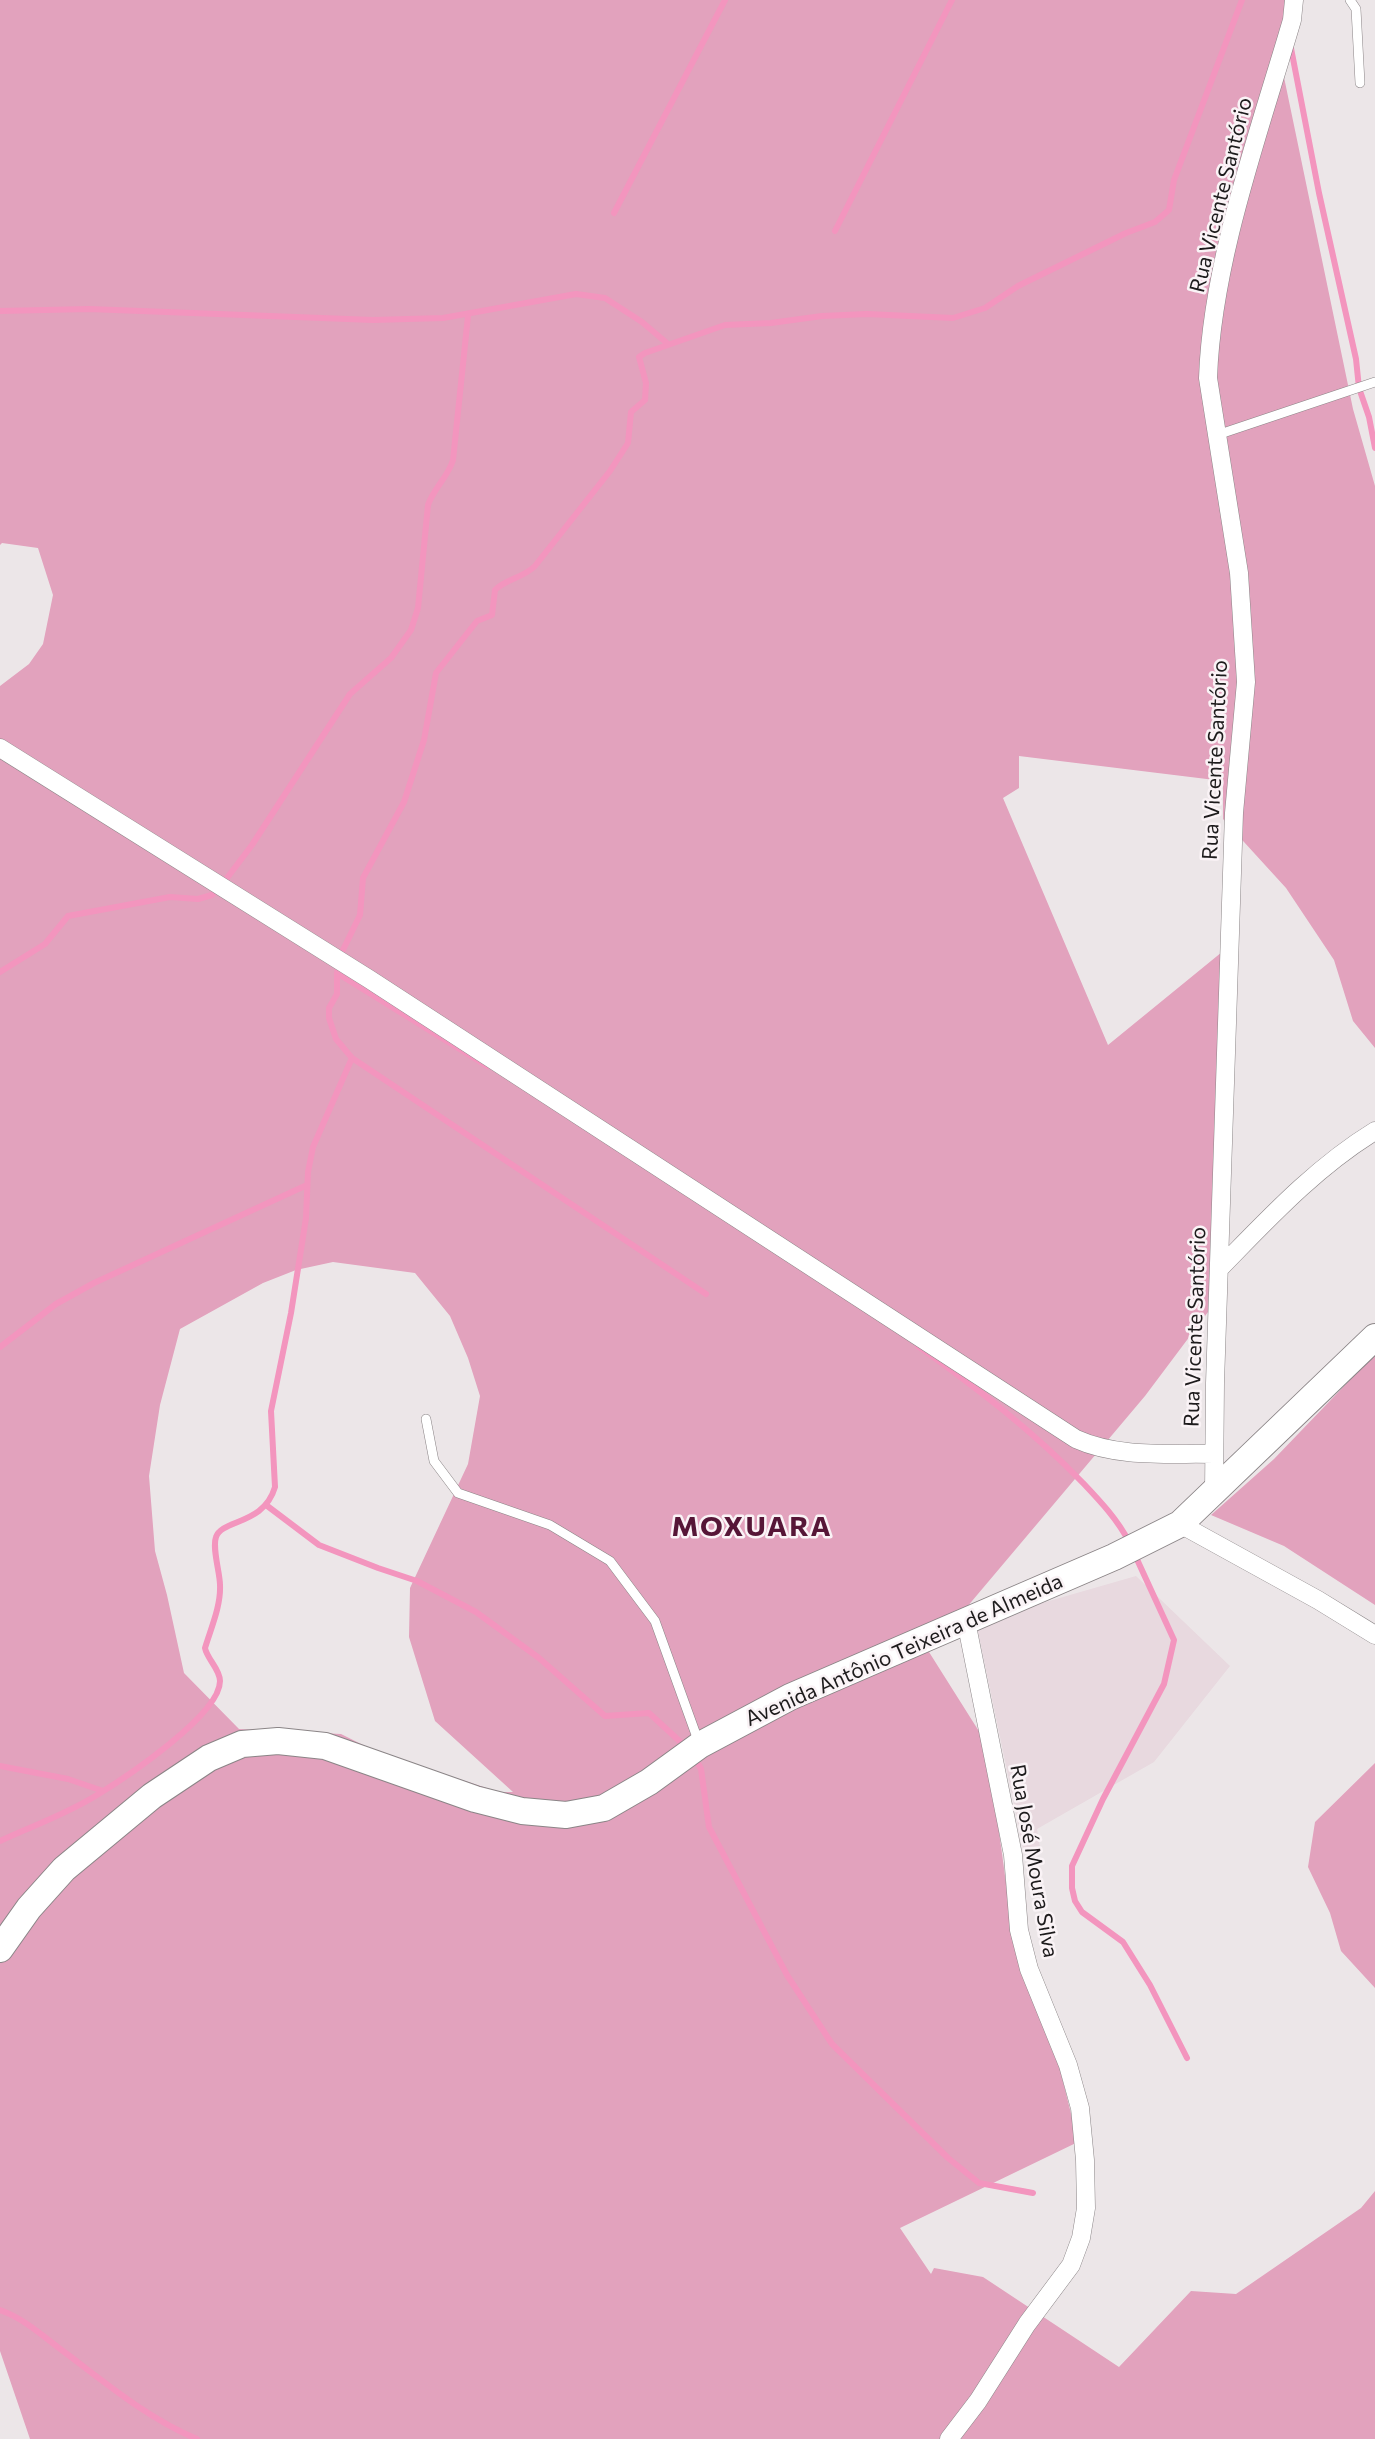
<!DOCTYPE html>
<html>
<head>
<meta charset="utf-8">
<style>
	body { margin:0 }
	canvas { display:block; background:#ece6e8 }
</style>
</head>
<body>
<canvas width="1375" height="2439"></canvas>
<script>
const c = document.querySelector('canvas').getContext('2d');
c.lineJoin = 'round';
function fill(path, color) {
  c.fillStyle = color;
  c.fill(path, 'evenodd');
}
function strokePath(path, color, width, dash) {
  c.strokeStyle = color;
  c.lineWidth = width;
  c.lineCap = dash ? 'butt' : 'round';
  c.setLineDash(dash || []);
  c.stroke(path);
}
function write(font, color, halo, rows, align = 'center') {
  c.font = font + ' Commissioner,sans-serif';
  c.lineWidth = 5;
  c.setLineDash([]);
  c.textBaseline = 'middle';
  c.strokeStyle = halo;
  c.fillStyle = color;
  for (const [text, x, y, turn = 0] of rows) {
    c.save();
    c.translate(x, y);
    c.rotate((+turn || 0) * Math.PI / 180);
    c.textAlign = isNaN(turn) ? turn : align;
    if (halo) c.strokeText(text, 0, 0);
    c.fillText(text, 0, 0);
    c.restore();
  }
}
const built = new Path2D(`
	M1136,1576L1230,1666L1154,1762L1037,1829L1041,1853L1024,1852L976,1622Z`);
const green = new Path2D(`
	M0,0H1302L1280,58L1353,409L1375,486V1048L1353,1021L1334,960L1286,888L1223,819V781L1019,756V788L1003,798L1108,1045L1222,952L1215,1178L1208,1312L1145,1396L929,1652L987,1744L1013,1934L1057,2057L1078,2142L900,2228L931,2274L934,2268L983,2277L1119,2367L1191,2291L1236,2294L1361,2208L1375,2191V2439H30L0,2351V686L29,664L43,644L53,595L38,548L2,543L0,545ZM333,1262L415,1273L450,1316L468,1358L480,1396L468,1464L410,1588L409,1637L435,1721L513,1792H499L379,1753L341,1734L239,1729L184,1673L167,1595L155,1551L149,1476L160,1405L180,1329L263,1283L296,1270Z
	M1375,1354V1605L1284,1546L1211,1515L1274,1459Z
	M1375,1763V1988L1341,1951L1330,1913L1308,1867L1315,1822Z`);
const stream = new Path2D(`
	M1290,43L1319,193L1356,359L1359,388L1369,417L1375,448
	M614,213L725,0
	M835,231L952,0
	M0,311L89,309L373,320L443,318L576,294L605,298L642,322L668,344
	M0,972L45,944L68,916L170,897L198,899L212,895L224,882L252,845L350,694L391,658L411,630L418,608L428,505C434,488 448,477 453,460L468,316
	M337,973L487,1066
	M706,1294L352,1058L336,1039L329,1018V1008L337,994V973L341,954L360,915L363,878L404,802L424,740L436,673L477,621L492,615L495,590C506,579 523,578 535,566L610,471L628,443L631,412L645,400L646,383L639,357L645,353L725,325L771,323L822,316L867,314L953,318L985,308L1018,286L1126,233L1155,222L1169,210L1174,180L1242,0
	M918,1346C977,1388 1033,1431 1083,1483C1100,1501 1118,1520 1129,1542
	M0,1347L56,1304L94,1283L307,1185
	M266,1505L319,1545L378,1568L417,1581L476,1612L539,1658L605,1716L649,1713L686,1747
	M1135,1555L1174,1640L1164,1684L1103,1799L1072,1866V1888L1075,1901L1082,1912L1123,1942L1150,1985L1187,2058
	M695,1758L701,1769L709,1827L787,1975L832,2044L948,2158L979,2183L1033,2193
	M0,1766L68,1779L103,1791
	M0,1841C32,1826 67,1814 97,1795C125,1778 220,1715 220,1681C220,1669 207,1659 205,1648C211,1628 221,1606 220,1585C220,1573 212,1548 216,1537C222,1519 264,1525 275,1487L271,1411L291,1313L306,1218L308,1172L313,1147L352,1058
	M0,2310C22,2317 44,2337 63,2351C106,2383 147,2418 197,2439`);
const lane = new Path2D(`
	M1350,0L1356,9L1360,83
	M1217,435L1375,382
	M426,1419L434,1461L458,1493L550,1525L610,1561L655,1621L699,1743`);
const street = new Path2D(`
	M0,748L369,979L1076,1439C1118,1458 1168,1453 1214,1454
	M1220,1268C1268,1219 1316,1167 1375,1131
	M1214,1493L1215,1383L1234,813L1246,682L1239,573L1208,378C1212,261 1259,133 1292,20L1294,0
	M1180,1524L1318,1600L1375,1635
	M949,2439L978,2401L1027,2324L1071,2265L1081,2238L1086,2208L1085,2160L1080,2108L1068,2065L1029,1969L1019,1930L1013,1855L966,1621`);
const secondary = new Path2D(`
	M0,1949L29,1908L64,1869L152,1796L209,1758L242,1744L278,1741L325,1746L475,1799L522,1811L566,1815L604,1808L649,1782L700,1745L790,1697L1114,1557L1180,1524L1375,1337`);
const streetNames = [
	["Rua Vicente Santório",1221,195,-76],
	["Rua Vicente Santório",1215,760,-87],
	["Rua Vicente Santório",1195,1327,-88],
	["Avenida Antônio Teixeira de Almeida",904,1650,-24],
	["Rua José Moura Silva",1034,1861,80]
];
const districtNames = [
	["MOXUARA",752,1527]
];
fill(built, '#e8d9df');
fill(green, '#e2a2bd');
strokePath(stream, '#f395be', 6);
strokePath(lane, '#8b8587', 10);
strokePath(street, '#8b8587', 19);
strokePath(secondary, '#8b8587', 28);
strokePath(lane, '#fff', 9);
strokePath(street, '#fff', 18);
strokePath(secondary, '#fff', 26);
write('21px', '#1d1b1c', '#faf3f6', streetNames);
c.letterSpacing = '2px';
write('bold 28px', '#561637', '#faf3f6', districtNames);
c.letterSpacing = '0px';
</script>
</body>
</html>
